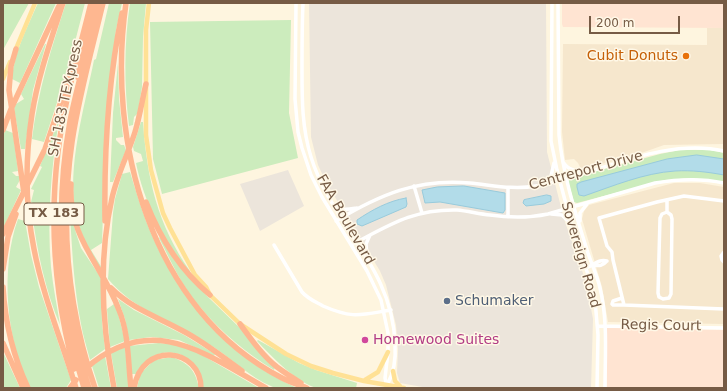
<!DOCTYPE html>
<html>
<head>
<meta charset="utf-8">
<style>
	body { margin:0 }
	#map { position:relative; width:727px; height:391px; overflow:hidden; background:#fef5df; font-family:"DejaVu Sans",sans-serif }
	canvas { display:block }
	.frame { position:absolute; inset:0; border:4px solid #765b45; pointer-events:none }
	.scale { position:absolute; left:589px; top:16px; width:91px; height:18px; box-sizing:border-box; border:2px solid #765b45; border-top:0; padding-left:5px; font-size:12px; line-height:14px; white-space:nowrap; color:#765b45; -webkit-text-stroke:3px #fff8e7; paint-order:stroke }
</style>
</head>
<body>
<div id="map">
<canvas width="727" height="391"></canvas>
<div class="frame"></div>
<div class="scale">200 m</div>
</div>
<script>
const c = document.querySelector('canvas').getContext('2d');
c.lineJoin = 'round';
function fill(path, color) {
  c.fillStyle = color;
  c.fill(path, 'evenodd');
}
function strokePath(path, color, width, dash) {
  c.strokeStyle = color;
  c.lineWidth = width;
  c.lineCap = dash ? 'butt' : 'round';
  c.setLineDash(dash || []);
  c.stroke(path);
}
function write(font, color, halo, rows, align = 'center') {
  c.font = font + ' "DejaVu Sans",sans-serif';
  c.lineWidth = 3;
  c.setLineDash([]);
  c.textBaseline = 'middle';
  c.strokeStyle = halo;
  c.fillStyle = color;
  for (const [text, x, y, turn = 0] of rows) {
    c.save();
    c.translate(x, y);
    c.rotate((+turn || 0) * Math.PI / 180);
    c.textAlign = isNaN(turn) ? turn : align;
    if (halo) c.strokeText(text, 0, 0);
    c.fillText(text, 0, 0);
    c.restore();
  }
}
const residential = new Path2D(`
	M707,28H724V144L664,145L633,156L581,169L578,163L574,159L565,160L562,132L563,44L707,45Z
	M674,183H700L724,187V324L608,322L602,287L582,219L584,211L589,205Z`);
const commercial = new Path2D(`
	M562,3H724V28L563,27L562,24Z
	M607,327L724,330V388H607Z`);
const industrial = new Path2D(`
	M309,3H546L547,152L564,219L586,282L593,319L591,388H428L400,383L397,373L398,349L396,325L386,285L380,271L327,184L318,165L311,137Z
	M288,170L304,206L260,231L240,184Z`);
const green = new Path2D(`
	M3,3H29L3,50Z
	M38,3H56L20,83L12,79C14,52 27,28 38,3Z
	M66,3H85L68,69L44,142L32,139C38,91 51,49 66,3Z
	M109,3H122L116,30L106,129L102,243L91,250L102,268L101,270C91,253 80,235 76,214C66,169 85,105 94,60L96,59Z
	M130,3H146L143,37L142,87L138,112L131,137L137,114L134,117L133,125L129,126C124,84 124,44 130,3Z
	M291,20L289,113L298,158L162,194L153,159L150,22Z
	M45,44H46L33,90L25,149H21L14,108L16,104L24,99L21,94Z
	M118,63L119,99L123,137L116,138V140L121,145H124L126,150L113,182H110L113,113Z
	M59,120C51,169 47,218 51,267C53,287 57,306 60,325C45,289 37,251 32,212L31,206L35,205V204L31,202L34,190L31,189L42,167L40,166Z
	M141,122H143C147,178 157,224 190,271L189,272C164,244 143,199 136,163L143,161L141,154L134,151L133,147Z
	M5,130L13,133L18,171L12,172L16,176H19L20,180L16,187L21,190L3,229V137Z
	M680,150H710L724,153V182L692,178L665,180L577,203L574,202L568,181L571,178L660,154Z
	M130,172C135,188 140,205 146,221C175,295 224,355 297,388C290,388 279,390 273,387C248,377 230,356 207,343C172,322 134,310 108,279L113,213L115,199L122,174Z
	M70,213H71L76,233L81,248L101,278L102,323L105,349L90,360C87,348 83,336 81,324C74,288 72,250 70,213Z
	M18,219L25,221L31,255L39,287L71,380L66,388H30C6,340 0,269 18,219Z
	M160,237L207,296L242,330L275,367L274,370C246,353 221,332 200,307C182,287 171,261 159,238Z
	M118,299L134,310L184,335L215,354L214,356L179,340L151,337L129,340L125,319Z
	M114,304L116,305L125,341L110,347L107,309Z
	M258,340L299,363L316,370L357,383L356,388C344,388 330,390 318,388C299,385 270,355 257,341Z
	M159,343L177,345L195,351L259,388H203C200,349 155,339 136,374H132L129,346Z
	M125,347L129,388H117L111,353Z
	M3,352L20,388H3Z
	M105,356L111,388H99L92,366Z
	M172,357C190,364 195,370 199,388H137L140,374L154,360Z`);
const water = new Path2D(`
	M697,155L724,159V175C708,172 692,170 675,171C644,173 613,186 584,196L579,195L577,187V184L581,182L667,159Z
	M464,186L505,193V210L503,213L440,202L425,203L422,190L437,187Z
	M547,195L551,196V201L544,204L526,206L523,203L524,200Z
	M406,198L407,204L406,207L362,226L357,224V220C372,210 388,201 406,198Z`);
const minor = new Path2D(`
	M296,3L295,99L298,132L302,148L311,175L322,197L367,271L381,300L388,333V352L385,378L387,388
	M303,3C302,25 302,48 302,70C302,100 302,128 311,157C332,225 393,267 395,344C396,358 394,373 387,385
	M552,3L551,141L557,170L567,208L579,250L592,285L595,300L598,335L597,388
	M558,3L559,135C563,175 575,212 587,250C591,263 597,275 600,288C608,320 605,355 605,388
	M563,162C568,170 575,171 583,171
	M544,184L551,176L554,163
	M414,186L422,213
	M667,200V212L671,215L672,219L671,294L669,298L663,299L659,297L658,293L660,218L662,214L667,212
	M724,201L684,196L657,202L599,218L607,246L612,252L613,260L624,305L724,309
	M336,206C341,211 350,209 357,208
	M551,214L562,215L570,223
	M508,217V188
	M336,221C379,195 418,178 470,183C492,185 513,190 536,186C597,175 661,137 724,151
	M580,221V213L587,204
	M274,245L302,292C308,299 316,302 323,306C353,319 360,315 391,310
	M351,245C388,226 412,209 457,210C468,211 479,214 490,215C510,218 529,218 548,214L655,183C678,179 701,178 724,183
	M724,252L721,256L722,260L724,262
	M367,256L366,244L370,235
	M593,265C599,266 603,266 607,261
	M586,268C594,265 598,259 607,261
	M622,298L613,301L612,304L613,305H624
	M598,326L724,328`);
const major = new Path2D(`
	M149,3L146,30V135L151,170L163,213L170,228L195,275L206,287L210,295L240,324L286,354L311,366L333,373L364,381L404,388
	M15,51L35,3
	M3,79L10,62
	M393,371L395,381L400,386
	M365,380L378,372L388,352`);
const highway = new Path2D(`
	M63,3C51,40 38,76 32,114C25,159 25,204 34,249C43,296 62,342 76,388
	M126,3C106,140 150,310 282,378C290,382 299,385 307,388
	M16,49L11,66L9,90L24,193
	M77,77L95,3
	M3,130L11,109L59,6
	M71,184C68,239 102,264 119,310C129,334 128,363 131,388
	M146,202C160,238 180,270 210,295
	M58,215C57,274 67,332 84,388
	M105,221C104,152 108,81 122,13
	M3,234L45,149L70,75
	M3,269L8,237L16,214
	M3,287C5,322 13,356 28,388
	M111,288C132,309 158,317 183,331C204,342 223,357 242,371
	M240,324C251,339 262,355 277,367C285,373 293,378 301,383
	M3,343L23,388
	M74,369C55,297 49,225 58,152C64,101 79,52 91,3
	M85,369C151,311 204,353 266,388
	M70,388L76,380
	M89,388C61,302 54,211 70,121C78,81 90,42 99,3
	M95,388C68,309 60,225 72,142C79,95 92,49 103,3
	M114,388C102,326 98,260 112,198C117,175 128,154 135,132C140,116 142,100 146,84
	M134,388C142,340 201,348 201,388`);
const markers = [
	[686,56,4,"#e8710a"],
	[447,301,4,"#5c6f8a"],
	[365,340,4,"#d1479c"]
];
const shields = [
	[54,214,60]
];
const shieldNames = [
	["TX 183",54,214]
];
const foodNames = [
	["Cubit Donuts",678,56]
];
const streetNames = [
	["SH 183 TEXpress",66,98,-78],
	["Centreport Drive",586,171,-15],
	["FAA Boulevard",345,220,60],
	["Sovereign Road",580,255,74],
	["Regis Court",661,326,1]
];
const serviceNames = [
	["Schumaker",455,301]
];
const hotelNames = [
	["Homewood Suites",373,340]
];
fill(residential, '#f6e7cd');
fill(commercial, '#ffe4d2');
fill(industrial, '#ece5db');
fill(green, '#ccecbd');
fill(water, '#b2dce9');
strokePath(water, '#98cbdc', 1);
strokePath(minor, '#fff', 3.5);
strokePath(major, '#ffe195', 4.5);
strokePath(highway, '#feb790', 5.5);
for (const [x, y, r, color] of markers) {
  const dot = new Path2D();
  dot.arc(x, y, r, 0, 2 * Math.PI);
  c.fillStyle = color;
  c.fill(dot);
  strokePath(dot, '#fff8e7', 1.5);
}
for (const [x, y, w] of shields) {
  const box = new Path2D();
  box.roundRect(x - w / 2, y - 11, w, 22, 3);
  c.fillStyle = '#fff8e7';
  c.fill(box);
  strokePath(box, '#765b45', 1);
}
write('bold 13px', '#765b45', null, shieldNames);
write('14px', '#c56008', '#fff8e7', foodNames, 'right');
write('14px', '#765b45', '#fff8e7', streetNames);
write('14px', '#4e5e75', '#fff8e7', serviceNames, 'left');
write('14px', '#b23c85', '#fff8e7', hotelNames, 'left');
</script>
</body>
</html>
